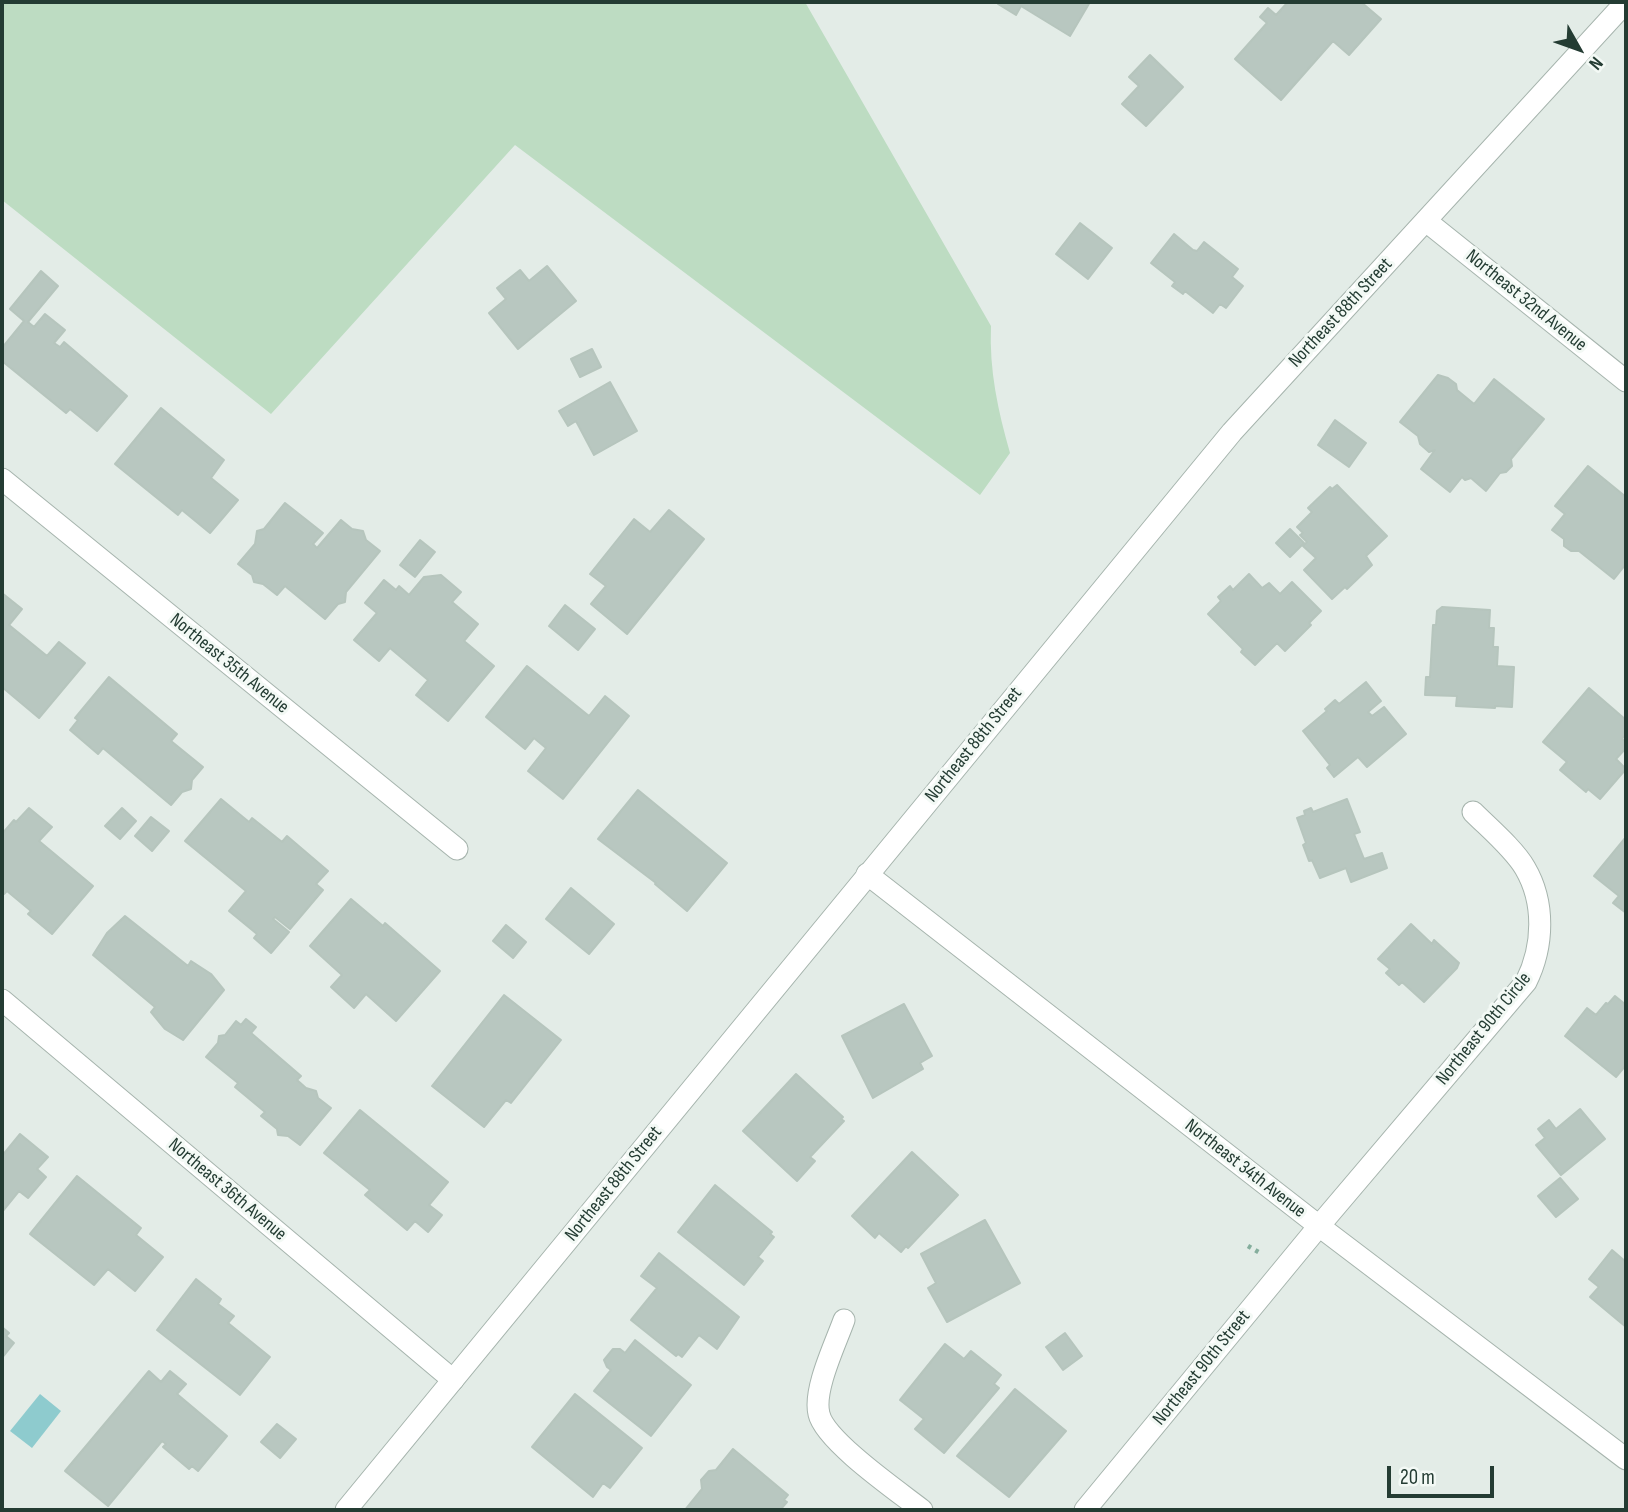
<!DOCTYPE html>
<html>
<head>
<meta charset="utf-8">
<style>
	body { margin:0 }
	#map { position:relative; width:1628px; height:1512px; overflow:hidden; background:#e3ece7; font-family:"Sofia Sans Condensed",sans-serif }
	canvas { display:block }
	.frame { position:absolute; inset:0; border:4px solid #243c33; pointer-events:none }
	.north { position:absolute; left:1544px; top:14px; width:70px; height:70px; -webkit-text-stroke:5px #f3f9f5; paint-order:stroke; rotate:130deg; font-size:19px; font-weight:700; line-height:28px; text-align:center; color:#243c33 }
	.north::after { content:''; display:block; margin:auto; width:24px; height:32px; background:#243c33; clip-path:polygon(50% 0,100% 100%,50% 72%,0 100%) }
	.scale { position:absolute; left:1387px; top:1466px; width:107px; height:32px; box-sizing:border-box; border:4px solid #243c33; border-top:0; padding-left:9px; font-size:21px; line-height:24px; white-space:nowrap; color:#243c33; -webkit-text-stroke:5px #f3f9f5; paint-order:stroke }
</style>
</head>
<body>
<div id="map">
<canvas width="1628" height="1512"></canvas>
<div class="frame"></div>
<div class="north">N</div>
<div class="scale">20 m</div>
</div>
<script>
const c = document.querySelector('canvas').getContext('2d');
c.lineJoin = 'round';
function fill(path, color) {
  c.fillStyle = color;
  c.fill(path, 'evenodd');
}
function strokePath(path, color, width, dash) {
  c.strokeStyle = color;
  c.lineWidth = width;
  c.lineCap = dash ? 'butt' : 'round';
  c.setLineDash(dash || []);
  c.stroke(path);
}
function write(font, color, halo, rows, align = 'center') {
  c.font = font + ' "Sofia Sans Condensed",sans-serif';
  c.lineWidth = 6;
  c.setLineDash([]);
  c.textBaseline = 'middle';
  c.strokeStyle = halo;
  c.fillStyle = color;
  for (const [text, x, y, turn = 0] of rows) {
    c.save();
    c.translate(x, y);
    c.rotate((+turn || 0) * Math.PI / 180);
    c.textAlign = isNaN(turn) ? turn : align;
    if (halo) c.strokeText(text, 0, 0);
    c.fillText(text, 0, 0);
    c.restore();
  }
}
const green = new Path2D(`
	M2,2H805L991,326C989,370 998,411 1010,453L980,495L515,145L271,414L2,200Z`);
const water = new Path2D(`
	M40,1394L61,1411L32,1448L10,1431Z`);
const building = new Path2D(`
	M999,2H1090L1070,36L1021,6L1016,15L998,4Z
	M1288,2H1361L1381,19L1349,55L1333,41L1281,100L1235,59L1267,23L1260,17L1268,8L1276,15Z
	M1150,55L1183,87L1146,126L1122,104L1139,86L1129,77Z
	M1080,223L1112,248L1088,279L1056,254Z
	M1174,234L1193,250L1197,251L1204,242L1238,269L1232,277L1243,286L1226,308L1220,304L1213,313L1185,291L1183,294L1172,286L1175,282L1151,263Z
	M547,266L576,301L518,349L489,313L506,299L497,288L520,270L529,281Z
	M41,271L58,286L28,322L34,327L45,314L65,330L54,343L60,347L64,342L127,396L97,431L70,409L66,413L2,361V348L24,321L10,309Z
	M592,349L601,367L580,377L571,359Z
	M1438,375L1448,378L1456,384L1457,390L1474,404L1494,379L1544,419L1511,459L1512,466L1506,472L1500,473L1486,491L1471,478L1465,480L1462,477L1450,492L1421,469L1435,450L1429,452L1420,444L1418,436L1400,422Z
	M610,382L637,431L594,455L576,421L568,426L559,411Z
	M161,408L224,460L211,478L238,500L210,533L182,510L178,515L115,464Z
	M1335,420L1366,443L1349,467L1318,445Z
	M1588,466L1626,497V564L1614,579L1579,551H1571L1564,546V539L1552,530L1565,514L1555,506Z
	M1337,485L1387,536L1366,556L1372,565L1347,589L1345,587L1332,599L1304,570L1316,558L1303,546L1307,542L1300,535L1303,533L1297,527L1312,512L1308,508L1330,487L1332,489Z
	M285,503L323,533L313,544L317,548L341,520L352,529L363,531L366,540L380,551L346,592L345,602L338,604L325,619L285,586L277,595L263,584L254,582L252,575L238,564L255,544L257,531L264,529Z
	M669,510L704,539L627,634L591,604L606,586L590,574L634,519L650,532Z
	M1290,529L1304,543L1290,557L1276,543Z
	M420,540L435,552L415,577L400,565Z
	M1249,574L1262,588L1269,583L1280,594L1292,582L1321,611L1309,623L1311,625L1285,651L1277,643L1255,665L1241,652L1243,649L1208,614L1221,601L1218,597L1230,586L1233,590Z
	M441,575L461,592L452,602L478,624L464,641L494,666L448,721L416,695L428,680L390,648L379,661L354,640L377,613L365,603L384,580L396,590L399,586L409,595L424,577Z
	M2,593L22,609L9,625L47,656L59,642L85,663L39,718L2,687Z
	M565,605L595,629L578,650L549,626Z
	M1442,607L1490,610L1489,628H1494L1493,647H1498L1497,666L1514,667L1512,707L1495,706V708L1456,706L1457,696L1425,695L1426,677H1430L1433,625H1436L1437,611Z
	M527,666L589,716L605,696L629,716L563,799L528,771L546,748L534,738L525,749L486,717Z
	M109,677L177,734L171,741L203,767L192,780L191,789L182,792L171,805L103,748L98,754L70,730L78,720L75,718Z
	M1366,682L1381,701L1368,712L1372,716L1384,707L1406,734L1367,767L1358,757L1334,777L1327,768L1330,765L1303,731L1327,711L1325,709L1335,700L1339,704Z
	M1589,688L1626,720V734L1622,739L1626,742V748L1616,759L1626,769L1600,799L1588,789L1586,792L1560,770L1567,762L1543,742Z
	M638,790L727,863L687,911L655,884L656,883L598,839Z
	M221,799L249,822L252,818L282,842L287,836L328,871L316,884L323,890L290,929L275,917L273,919L289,932L271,953L254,938L257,934L229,911L246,891L185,841Z
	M1347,799L1360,832L1354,834L1364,859L1382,853L1387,868L1351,882L1346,868L1320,878L1312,860L1309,861L1303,845L1306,843L1297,818L1305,815L1304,811L1311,808L1313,812Z
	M29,808L52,827L39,841L93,886L52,934L28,914L31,911L7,891L4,894L2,892V834L14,820L16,822Z
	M122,808L136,821L120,839L105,826Z
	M151,817L169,831L152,851L135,836Z
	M1626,837V913L1613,903L1619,896L1594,876Z
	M571,888L614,924L589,954L546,919Z
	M351,899L383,926L385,923L440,971L396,1021L366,994L354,1008L331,987L342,975L310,946Z
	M125,916L188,966L191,961L211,974L224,990L183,1040L165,1029L151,1012L155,1007L93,955L107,933Z
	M1411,924L1432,944L1434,940L1459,963L1457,968L1424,1002L1402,982L1399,985L1386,973L1390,969L1378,959Z
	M506,925L526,942L513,958L493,941Z
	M504,995L561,1040L511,1103L506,1100L484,1127L432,1086Z
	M1615,996L1626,1005V1065L1616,1077L1565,1036L1587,1008L1596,1015L1606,1003L1608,1004Z
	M904,1004L932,1056L920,1063L923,1069L873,1098L842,1036Z
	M246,1019L256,1027L251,1033L301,1076L297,1080L306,1088L316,1091L318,1098L331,1108L300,1145L288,1136L278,1135L277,1129L261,1116L265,1112L235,1087L238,1083L206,1057L218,1043L219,1036L225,1035L236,1021L241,1025Z
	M796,1074L843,1117L841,1119L844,1121L810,1157L815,1161L797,1181L743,1131Z
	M1580,1109L1605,1139L1561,1175L1536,1145L1545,1138L1538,1129L1549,1120L1556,1129Z
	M360,1110L448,1182L429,1205L442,1215L428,1232L415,1221L407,1230L365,1195L370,1190L324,1153Z
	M20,1134L48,1157L37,1169L46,1177L28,1198L19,1191L2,1212V1156Z
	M912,1152L958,1195L908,1248L906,1246L901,1252L879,1233L875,1238L852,1216Z
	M77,1176L141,1228L136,1235L163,1257L135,1291L108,1269L94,1285L30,1234Z
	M1560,1178L1578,1199L1556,1217L1538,1196Z
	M715,1185L772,1232L770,1234L774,1237L758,1257L763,1261L744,1285L678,1232Z
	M985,1220L1020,1283L947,1322L928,1288L936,1283L921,1254Z
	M1612,1250L1626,1262V1327L1590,1297L1599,1287L1589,1279Z
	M659,1253L739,1317L717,1349L699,1335L682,1357L678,1354L676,1356L631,1320L657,1288L641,1276Z
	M196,1279L221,1299L218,1304L234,1316L228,1323L270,1357L240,1395L157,1330Z
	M2,1327L9,1333L6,1336L14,1343L2,1358Z
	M1065,1333L1082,1356L1063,1370L1046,1347Z
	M635,1340L691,1385L651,1436L594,1391L611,1370L607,1367L604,1360L613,1349H620L625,1353Z
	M945,1344L964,1359L971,1351L1001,1375L994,1384L999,1388L944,1453L915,1429L924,1419L900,1400Z
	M149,1371L161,1382L170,1371L186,1384L177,1394L227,1436L198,1471L192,1466L189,1469L163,1447L166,1444L162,1441L108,1506L65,1471Z
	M1015,1389L1066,1431L1009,1497L957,1456Z
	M575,1394L642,1448L610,1488L603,1483L593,1497L532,1447Z
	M277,1424L296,1439L280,1458L261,1442Z
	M733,1449L788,1495L784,1500L787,1502L780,1510H685L702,1489L701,1480L709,1471L716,1470Z`);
const path = new Path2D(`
	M1248,1246L1260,1253`);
const minor = new Path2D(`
	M1426,221L1626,381
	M2,479L457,849
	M867,874L1319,1226L1626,1459
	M2,1000L453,1380
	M844,1320C835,1345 813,1390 819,1414C825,1441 899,1492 922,1510
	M1085,1510L1319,1226L1526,982C1544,946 1545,902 1525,868C1514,849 1489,828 1473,812`);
const tertiary = new Path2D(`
	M346,1510L1232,432L1626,2`);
const streetNames = [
	["Northeast 32nd Avenue",1526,301,39],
	["Northeast 88th Street",1341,313,-47],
	["Northeast 35th Avenue",229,664,39],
	["Northeast 88th Street",974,745,-51],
	["Northeast 90th Circle",1484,1029,-51],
	["Northeast 34th Avenue",1245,1169,38],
	["Northeast 88th Street",614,1184,-51],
	["Northeast 36th Avenue",227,1190,40],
	["Northeast 90th Street",1202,1368,-51]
];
fill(green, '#bddcc2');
fill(water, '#8ecbce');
fill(building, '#b8c7c0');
strokePath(building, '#b6c5bd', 2);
strokePath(minor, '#a6b4ad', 23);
strokePath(tertiary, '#a6b4ad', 23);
strokePath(path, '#85ae9d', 4.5, [3.5, 5]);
strokePath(minor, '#fff', 21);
strokePath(tertiary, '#fff', 21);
write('19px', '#243c33', '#f3f9f5', streetNames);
</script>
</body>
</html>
